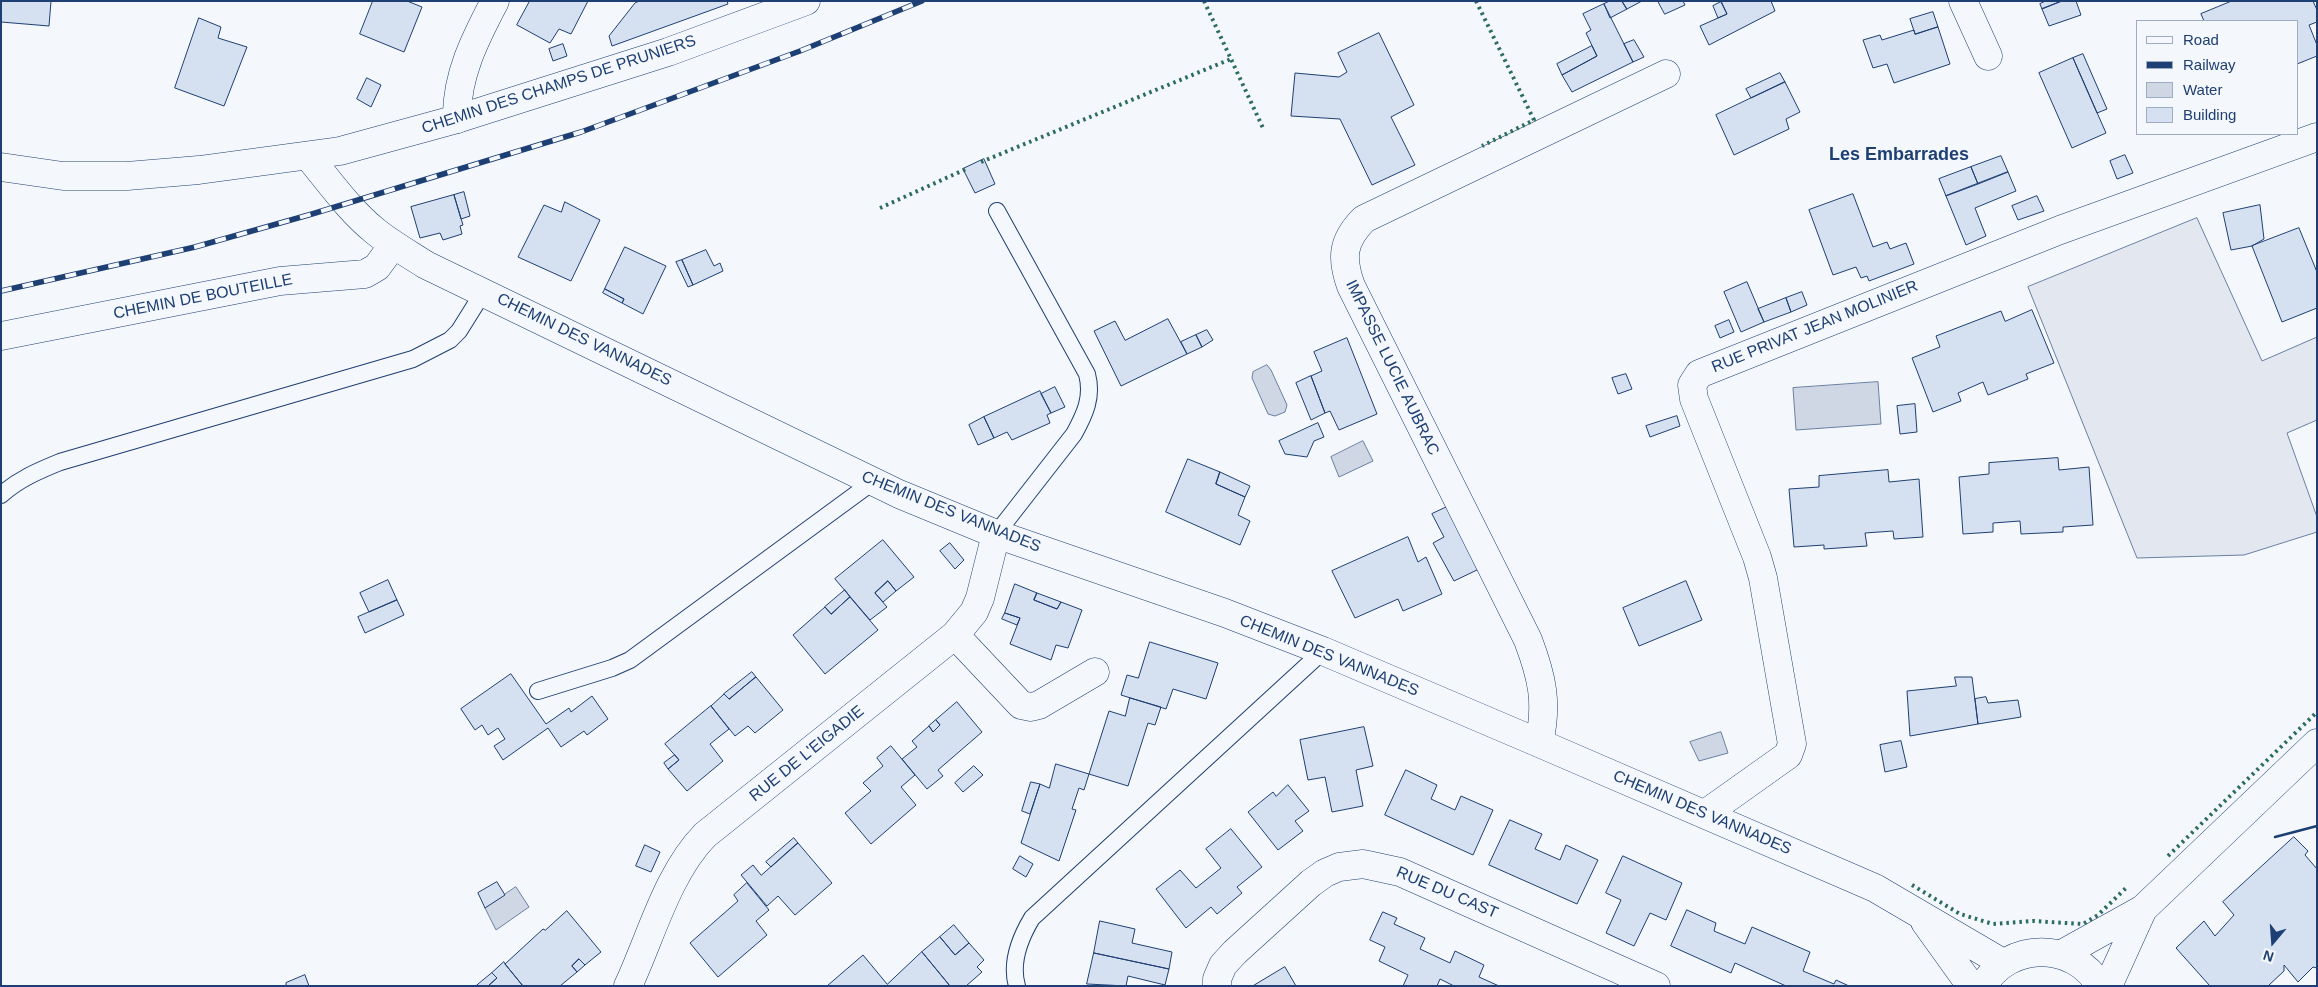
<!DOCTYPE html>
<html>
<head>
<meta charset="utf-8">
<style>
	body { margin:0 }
	#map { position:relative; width:2318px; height:987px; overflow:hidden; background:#f4f7fb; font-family:Helvetica,sans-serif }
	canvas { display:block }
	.frame { position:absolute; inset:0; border:2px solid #1d3f73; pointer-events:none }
	.legend { position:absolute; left:2136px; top:20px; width:162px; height:115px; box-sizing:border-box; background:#f4f7fb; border:1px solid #9eadc5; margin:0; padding:6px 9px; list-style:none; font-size:15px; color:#1d3f73 }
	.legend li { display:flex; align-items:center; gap:10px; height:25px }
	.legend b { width:25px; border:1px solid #9eadc5 }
	.north { position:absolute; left:2248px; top:917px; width:50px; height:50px; -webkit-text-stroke:4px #f4f7fb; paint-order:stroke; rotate:198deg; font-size:14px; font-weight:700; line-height:20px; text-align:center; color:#1d3f73 }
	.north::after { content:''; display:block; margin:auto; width:18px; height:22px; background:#1d3f73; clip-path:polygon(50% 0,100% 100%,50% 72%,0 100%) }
</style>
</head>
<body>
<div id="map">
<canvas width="2318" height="987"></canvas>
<div class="frame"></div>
<ul class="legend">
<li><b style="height:6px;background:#f4f7fb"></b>Road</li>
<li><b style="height:6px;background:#1d3f73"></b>Railway</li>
<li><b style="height:14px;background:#cfd7e4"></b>Water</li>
<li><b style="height:14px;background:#d5e0f0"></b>Building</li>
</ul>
<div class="north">N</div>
</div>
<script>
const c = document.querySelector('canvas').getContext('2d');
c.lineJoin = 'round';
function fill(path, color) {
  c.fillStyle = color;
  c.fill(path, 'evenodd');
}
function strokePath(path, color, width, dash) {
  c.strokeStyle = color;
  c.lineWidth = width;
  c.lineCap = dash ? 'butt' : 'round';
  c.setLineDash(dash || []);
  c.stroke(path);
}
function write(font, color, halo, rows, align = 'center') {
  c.font = font + ' Helvetica,sans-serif';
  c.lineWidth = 4;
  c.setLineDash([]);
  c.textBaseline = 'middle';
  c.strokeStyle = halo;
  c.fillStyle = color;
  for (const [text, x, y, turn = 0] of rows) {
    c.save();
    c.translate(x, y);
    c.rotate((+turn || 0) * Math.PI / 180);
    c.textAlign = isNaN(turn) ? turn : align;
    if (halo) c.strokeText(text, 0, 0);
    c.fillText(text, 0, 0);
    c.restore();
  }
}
const parking = new Path2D(`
	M2197,218L2262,361L2317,337V420L2287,433L2317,517V532L2244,555L2137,558L2028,287Z`);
const water = new Path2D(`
	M1267,365L1271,370L1287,405L1285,412L1275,416L1268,414L1252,378L1253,372Z
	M1878,382L1881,424L1796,430L1793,388Z
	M1363,441L1373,461L1339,477L1331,457Z
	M1721,732L1728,753L1699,761L1690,742Z
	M516,887L529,907L496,930L485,908Z`);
const building = new Path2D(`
	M1,1H51L49,26L1,22Z
	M373,1H407L422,7L404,52L360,34Z
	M530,1H588L571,34L559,29L550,43L517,25Z
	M640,1H727L728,4L612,46L609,36L635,3Z
	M1610,1H1622L1627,9L1610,18L1604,4Z
	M1622,1H1642L1627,9Z
	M1658,1H1683L1685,5L1665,14Z
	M1771,1L1775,11L1709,45L1700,26L1727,14L1721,1Z
	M2046,1H2062L2042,9L2040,4Z
	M2062,1H2076L2081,15L2049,26L2042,9Z
	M2232,1H2313L2317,10V22L2309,25L2317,45V56L2297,64V21H2204L2201,14Z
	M1721,2L1727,14L1718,18L1713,6Z
	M1604,4L1633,62L1572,92L1562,75L1597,56L1586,33L1591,30L1583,14Z
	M1933,12L1938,27L1915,34L1910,19Z
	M199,18L221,27L218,38L247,47L224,106L175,88Z
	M1938,27L1950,64L1894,83L1887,64L1873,68L1863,40L1880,35L1882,40L1914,30L1915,34Z
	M1379,33L1414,105L1391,117L1415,165L1372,185L1340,119L1291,116L1295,73L1339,77L1347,72L1338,53Z
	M1634,40L1644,57L1633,62L1624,44Z
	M563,44L567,56L553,61L549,49Z
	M1592,46L1597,56L1562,75L1557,64Z
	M2083,54L2107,109L2097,113L2073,58Z
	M2073,58L2106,133L2072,148L2039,73Z
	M1780,73L1785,82L1751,98L1746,89Z
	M367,78L381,85L371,107L357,99Z
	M1785,82L1800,112L1786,119L1789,129L1734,155L1716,115Z
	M2125,155L2133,173L2117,179L2110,161Z
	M2001,156L2008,172L1978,184L1971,167Z
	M984,159L995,184L975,193L963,169Z
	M1971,167L1978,184L1946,196L1939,179Z
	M2008,172L2016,191L1975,208L1986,236L1966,245L1946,196Z
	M464,192L470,216L461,219L454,195Z
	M1853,194L1873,247L1887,242L1890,249L1906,243L1914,264L1869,281L1867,276L1861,278L1856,267L1833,275L1809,210Z
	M454,195L463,225L460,226L462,234L443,240L440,233L420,238L411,207Z
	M2037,196L2044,211L2018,220L2012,206Z
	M565,202L600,220L571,281L518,257L544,205L561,212Z
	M2260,205L2264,239L2252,246L2231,250L2223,213Z
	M2299,228L2317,272V308L2282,322L2252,246Z
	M625,247L666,266L643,314L622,303L624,299L605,289Z
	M706,250L714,266L720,263L723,271L693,285L682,260Z
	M682,260L693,285L688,287L676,262Z
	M1747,282L1764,322L1741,332L1724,292Z
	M605,289L624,299L622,303L603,293Z
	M1802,292L1807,305L1791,312L1786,298Z
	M1786,298L1791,312L1764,322L1758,309Z
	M2032,310L2054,363L2026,374L2028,379L1988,395L1983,382L1958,393L1961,401L1933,412L1912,358L1940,347L1936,336L2001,311L2005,321Z
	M1168,319L1187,354L1121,386L1094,331L1115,321L1125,340Z
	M1729,320L1734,332L1720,338L1715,326Z
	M1207,330L1213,340L1202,347L1196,335Z
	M1196,335L1202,347L1187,354L1181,342Z
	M1347,338L1377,414L1339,430L1330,411L1325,413L1311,376L1322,371L1314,352Z
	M1626,374L1632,389L1618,394L1612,378Z
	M1311,376L1325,413L1311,420L1296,383Z
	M1055,387L1065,407L1051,413L1041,394Z
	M1040,391L1051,413L1047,415L1050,423L1012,440L1007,432L994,438L984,417Z
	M1915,404L1917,432L1900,434L1897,406Z
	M1677,416L1680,426L1650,437L1646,426Z
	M984,417L994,438L978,445L969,425Z
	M1318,423L1324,437L1314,441L1307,457L1285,454L1279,441Z
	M2058,458L2059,470L2089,467L2093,525L2063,527V532L2021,534L2020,521L1993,523V532L1963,534L1959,477L1989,474V463Z
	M1188,459L1220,472L1216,484L1245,497L1238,515L1250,521L1240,545L1166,512Z
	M1888,470L1889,482L1919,479L1923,537L1894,539L1893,531L1865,533L1867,546L1824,549V545L1794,547L1789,489L1819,487V476Z
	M1220,472L1250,486L1245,497L1216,484Z
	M1449,506L1479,569L1454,581L1433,543L1444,537L1432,514Z
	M1408,537L1418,562L1426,557L1442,594L1403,611L1398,599L1355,618L1332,571Z
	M883,540L914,577L896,591L888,581L875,593L887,607L870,620L835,579Z
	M950,543L964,560L955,569L940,551Z
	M388,580L397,600L369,612L360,593Z
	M888,581L896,591L883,602L875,593Z
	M1686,581L1702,620L1639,646L1623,608Z
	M1015,584L1037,593L1034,600L1057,609L1061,602L1082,610L1068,648L1056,645L1051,660L1010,644L1020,618L1005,613Z
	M845,590L850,597L831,614L825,607Z
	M1037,593L1061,602L1057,609L1034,600Z
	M850,597L878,630L825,674L793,635L825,607L831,614Z
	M397,600L404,615L365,633L358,617Z
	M1005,613L1020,618L1017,625L1002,619Z
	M1150,642L1218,663L1206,699L1173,689L1166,709L1121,695L1127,675L1138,678Z
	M752,672L756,677L729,699L724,694Z
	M511,674L546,724L569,708L571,712L592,696L608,719L587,735L584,731L561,747L548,728L503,760L494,746L505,739L498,728L488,735L482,725L475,730L461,709Z
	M756,677L783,710L755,733L748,726L735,736L711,706L724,694L729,699Z
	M1955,677H1972L1978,724L1910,736L1907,691L1956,686Z
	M1986,697L1988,703L2018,700L2021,717L1978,724L1975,699Z
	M1130,698L1161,707L1155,725L1148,723L1128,786L1089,774L1109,711L1125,716Z
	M957,702L982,732L938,770L943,776L927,789L902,759L917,747L912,741L929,726L933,732L940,725L936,720Z
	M711,706L729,729L710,744L723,761L687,791L668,769L679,760L665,744Z
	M936,720L940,725L933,732L929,726Z
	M1364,727L1373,766L1356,770L1363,806L1332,812L1325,777L1308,780L1300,740Z
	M1901,741L1907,767L1885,772L1880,745Z
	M891,746L915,775L901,787L916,805L871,844L845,813L871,791L863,783L883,766L877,758Z
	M675,755L679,760L668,769L664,763Z
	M1056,764L1089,774L1084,790L1079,788L1072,809L1076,810L1059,861L1021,843L1040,784L1049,788Z
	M974,766L983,775L963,792L955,783Z
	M1406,770L1437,785L1431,799L1455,810L1461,796L1493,810L1473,855L1385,815Z
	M1031,782L1040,784L1030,814L1022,811Z
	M1288,785L1309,811L1295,821L1303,831L1278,850L1248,812L1273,792L1276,796Z
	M1510,820L1542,834L1535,849L1560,860L1566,845L1598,860L1577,904L1489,865Z
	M1231,829L1262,867L1237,887L1242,893L1217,914L1211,907L1186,928L1156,889L1180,870L1196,888L1221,868L1206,849Z
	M2294,837L2308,851L2305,855L2317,869V968L2313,967L2298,982L2284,965V971L2268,986H2210L2176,948L2204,921L2215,936L2234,915L2223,902Z
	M794,838L798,843L771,867L766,862Z
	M798,843L832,883L795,915L778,896L767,906L741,875L753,865L761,875Z
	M645,845L660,852L651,872L636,866Z
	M1020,856L1033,864L1026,877L1013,869Z
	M1623,856L1682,883L1666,920L1650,913L1634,946L1606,933L1621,900L1606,893Z
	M497,882L505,895L485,908L478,893Z
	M747,883L769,910L756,921L767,935L718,977L690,943L738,901L734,895Z
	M1687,910L1716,923L1714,931L1745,944L1752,927L1810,952L1803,971L1834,984L1836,980L1849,986H1786L1735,963L1731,973L1671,946Z
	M567,911L601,952L585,965L579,959L572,966L577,972L560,986H523L505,964L543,929L545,930Z
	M1383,912L1397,918L1394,924L1425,938L1420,949L1450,963L1455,951L1484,965L1479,977L1499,986H1454L1440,979L1437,986H1403L1408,975L1379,961L1385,947L1370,940Z
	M1100,921L1135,929L1132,943L1172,952L1169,969L1094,953Z
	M954,925L969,943L955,955L940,937Z
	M940,937L955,955L969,943L984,960L977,967L982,972L966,986H950L922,952Z
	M922,952L950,986H827L863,955L887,984Z
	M1094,953L1169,969L1165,985L1128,976L1126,986L1087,984Z
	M579,959L585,965L577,972L572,966Z
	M504,962L505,964L523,986H488L497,978L492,973Z
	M1285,967L1296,986H1253Z
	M492,973L497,978L488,986H476Z
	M305,975L309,986H286V983Z`);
const lane = new Path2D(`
	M1,495C19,479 38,471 60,462L413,359L450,340L459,331L484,291
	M996,534L1074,434C1085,414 1093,397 1087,374L997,211
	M538,691L612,668L630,660L874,481
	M1017,986C1010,962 1020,938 1032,918L1323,651`);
const street = new Path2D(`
	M1963,1L1988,56
	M457,119C456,76 475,39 495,1
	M308,156C329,181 349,210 375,231C391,244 409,254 426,265L899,494L996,534L1225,613L1323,651L1539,743L1875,888L2003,963
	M1,336L280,281L365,274L377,267L393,245
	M955,635L1021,705L1031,707L1039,705L1095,672
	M1539,743C1548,703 1542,677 1528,640L1351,286C1341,258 1342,241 1364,219L1666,74
	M1705,814L1788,755L1792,744L1763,578L1757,557L1694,399L1692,385L1699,374L2060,230L2317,137
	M1925,922L1971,986
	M2062,954L2143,909L2317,743
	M628,986C651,937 667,874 705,835L955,635L974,612L980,598L996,534
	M1217,986V979L1223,965L1235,952L1311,883L1325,873L1339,867L1363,864L1400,872L1656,986
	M1983,986C2009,941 2074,941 2100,986
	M2108,986L2143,909`);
const secondary = new Path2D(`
	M1,167L63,176H127L199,170L340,151L457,119L668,52L806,1`);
const rail = new Path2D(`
	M1,291L195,247L312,214L581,132L800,51L922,1`);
const hedge = new Path2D(`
	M1204,1L1263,128
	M1476,1L1534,120L1482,146
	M981,162L1231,59
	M880,208L966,169
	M2168,856L2317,712
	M1912,885L1960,914L1993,924L2033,921L2083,924L2098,915L2127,887`);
const wall = new Path2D(`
	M2275,837L2317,826`);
const streetNames = [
	["CHEMIN DES CHAMPS DE PRUNIERS",559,85,-18],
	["CHEMIN DE BOUTEILLE",203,297,-11],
	["RUE PRIVAT JEAN MOLINIER",1815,327,-22],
	["CHEMIN DES VANNADES",584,340,26],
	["IMPASSE LUCIE AUBRAC",1392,368,64],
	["CHEMIN DES VANNADES",951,512,22],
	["CHEMIN DES VANNADES",1329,656,22],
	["RUE DE L'EIGADIE",807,754,-39],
	["CHEMIN DES VANNADES",1702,813,23],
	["RUE DU CAST",1447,893,23]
];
const neighbourhoodNames = [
	["Les Embarrades",1899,155]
];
fill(parking, '#e3e8f0');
strokePath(parking, '#687fa3', 1);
fill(water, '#cfd7e4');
strokePath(water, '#687fa3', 1);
fill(building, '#d5e0f0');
strokePath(building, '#1d3f73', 1);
strokePath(lane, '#1d3f73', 18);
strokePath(street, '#1d3f73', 29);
strokePath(secondary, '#1d3f73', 29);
strokePath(lane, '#f4f7fb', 16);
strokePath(street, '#f4f7fb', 28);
strokePath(secondary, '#f4f7fb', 28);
strokePath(rail, '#1d3f73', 5.5);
strokePath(rail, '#f4f7fb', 4, [11]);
strokePath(hedge, '#2c6c60', 4, [2.5, 4]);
strokePath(wall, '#1d3f73', 2.5);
write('16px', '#1d3f73', '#f4f7fb', streetNames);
write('bold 18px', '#1d3f73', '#f4f7fb', neighbourhoodNames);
</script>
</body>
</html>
